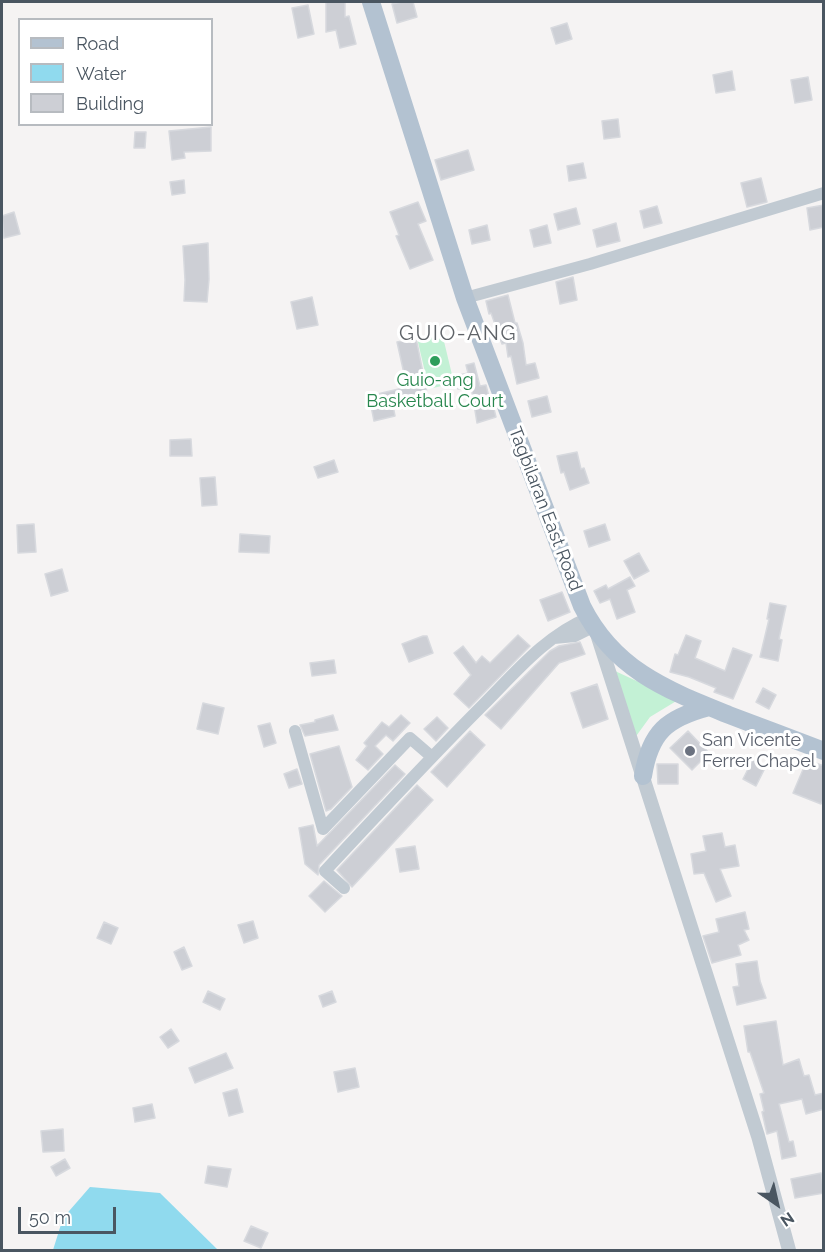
<!DOCTYPE html>
<html>
<head>
<meta charset="utf-8">
<style>
	body { margin:0 }
	#map { position:relative; width:825px; height:1252px; overflow:hidden; background:#f5f3f3; font-family:Raleway,sans-serif }
	canvas { display:block }
	.frame { position:absolute; inset:0; border:3px solid #4a5661; pointer-events:none }
	.legend { position:absolute; left:18px; top:18px; width:195px; height:108px; box-sizing:border-box; background:#fff; border:2px solid #b7bbc0; margin:0; padding:8px 10px; list-style:none; font-size:18px; color:#4a5661 }
	.legend li { display:flex; align-items:center; gap:12px; height:30px }
	.legend b { width:30px; border:2px solid #b7bbc0 }
	.north { position:absolute; left:747px; top:1174px; width:60px; height:60px; -webkit-text-stroke:4px #fff; paint-order:stroke; rotate:146deg; font-size:16px; font-weight:700; line-height:24px; text-align:center; color:#4a5661 }
	.north::after { content:''; display:block; margin:auto; width:21px; height:27px; background:#4a5661; clip-path:polygon(50% 0,100% 100%,50% 72%,0 100%) }
	.scale { position:absolute; left:18px; top:1207px; width:98px; height:27px; box-sizing:border-box; border:3px solid #4a5661; border-top:0; padding-left:8px; font-size:18px; line-height:21px; white-space:nowrap; color:#4a5661; -webkit-text-stroke:4px #fff; paint-order:stroke }
</style>
</head>
<body>
<div id="map">
<canvas width="825" height="1252"></canvas>
<div class="frame"></div>
<ul class="legend">
<li><b style="height:8px;background:#b3c2d1"></b>Road</li>
<li><b style="height:16px;background:#90daee"></b>Water</li>
<li><b style="height:16px;background:#cdcfd5"></b>Building</li>
</ul>
<div class="north">N</div>
<div class="scale">50 m</div>
</div>
<script>
const c = document.querySelector('canvas').getContext('2d');
c.lineJoin = 'round';
function fill(path, color) {
  c.fillStyle = color;
  c.fill(path, 'evenodd');
}
function strokePath(path, color, width, dash) {
  c.strokeStyle = color;
  c.lineWidth = width;
  c.lineCap = dash ? 'butt' : 'round';
  c.setLineDash(dash || []);
  c.stroke(path);
}
function write(font, color, halo, rows, align = 'center') {
  c.font = font + ' Raleway,sans-serif';
  c.lineWidth = 6;
  c.setLineDash([]);
  c.textBaseline = 'middle';
  c.strokeStyle = halo;
  c.fillStyle = color;
  for (const [text, x, y, turn = 0] of rows) {
    c.save();
    c.translate(x, y);
    c.rotate((+turn || 0) * Math.PI / 180);
    c.textAlign = isNaN(turn) ? turn : align;
    if (halo) c.strokeText(text, 0, 0);
    c.fillText(text, 0, 0);
    c.restore();
  }
}
const green = new Path2D(`
	M442,333L454,383L429,389L417,338Z
	M615,671L678,700L650,717L634,739Z`);
const water = new Path2D(`
	M90,1187L160,1193L218,1250H53L63,1218Z`);
const building = new Path2D(`
	M326,2H345V17L349,16L356,44L340,48L336,30L326,32Z
	M402,2H413L417,17L397,23L392,4Z
	M308,5L314,34L298,38L292,8Z
	M567,23L572,39L556,44L551,28Z
	M732,71L735,90L716,93L713,75Z
	M808,77L812,100L795,103L791,80Z
	M618,119L620,137L604,139L602,121Z
	M211,127V151L184,152L185,158L172,160L169,131Z
	M135,132H146L145,148H134Z
	M468,150L474,170L441,180L435,160Z
	M583,163L586,178L569,181L567,166Z
	M761,178L767,202L747,207L741,183Z
	M184,180L185,193L172,195L170,182Z
	M418,202L426,221L418,224L433,260L410,269L396,236L399,235L390,212Z
	M824,205V227L810,230L807,208Z
	M657,206L662,223L644,228L640,211Z
	M576,208L580,224L558,230L554,214Z
	M14,212L20,234L4,238L2,216Z
	M616,223L620,241L597,247L593,230Z
	M487,225L490,240L472,244L469,230Z
	M547,225L551,243L534,247L530,230Z
	M208,243L209,279L207,302L184,301L185,280L183,246Z
	M573,277L577,300L560,304L556,282Z
	M508,295L515,323H517L523,343L526,365L535,363L539,378L517,384L511,356L508,357L506,343L502,344L491,313L489,314L486,301Z
	M312,297L318,325L297,329L291,302Z
	M416,338L427,393L392,400L395,416L374,421L369,396L407,387L397,342Z
	M474,363L480,386L486,385L491,405H493L496,417L477,423L471,386L458,389L455,376L468,373L466,365Z
	M547,396L551,412L532,417L528,401Z
	M191,439L192,456H170V440Z
	M577,452L581,469L584,468L589,483L570,490L564,472L561,473L557,456Z
	M334,460L338,472L318,478L314,467Z
	M215,477L217,505L202,506L200,478Z
	M34,524L36,552L18,553L17,525Z
	M605,524L610,540L589,547L584,531Z
	M240,534L270,536L269,553L239,552Z
	M639,553L649,571L634,579L624,561Z
	M62,569L68,591L51,596L45,574Z
	M630,577L635,586L627,590L635,612L617,619L610,599L600,603L594,591L606,585L608,589Z
	M562,592L570,612L548,621L540,600Z
	M770,603L786,606L779,639L782,640L778,661L760,657L769,619H767Z
	M518,635L530,646L469,708L454,694L471,675L454,653L463,646L476,663L482,656L490,663Z
	M686,635L701,641L695,658L725,671L733,648L752,655L733,699L714,692L716,688L689,677L670,672L675,654L678,655Z
	M423,636H427L433,653L409,662L402,644Z
	M580,642L585,654L559,663L501,729L485,715L550,651L559,646Z
	M334,660L336,673L312,676L310,663Z
	M597,684L608,719L583,728L571,693Z
	M763,688L776,695L769,709L756,702Z
	M203,703L224,708L218,734L197,729Z
	M333,715L338,730L305,736L300,725L315,722V720Z
	M401,715L410,723L393,741L386,735L375,746L383,754L368,770L356,760L367,746L364,743L382,722L389,727Z
	M437,717L448,728L436,741L424,729Z
	M270,723L276,743L264,747L258,726Z
	M470,731L485,745L447,787L431,772Z
	M688,731L709,753L692,770L670,748Z
	M339,746L352,787L331,809L326,811L310,754Z
	M753,759L766,766L756,786L743,779Z
	M807,760L824,766V798L821,804L793,793Z
	M657,764H678V784H658Z
	M395,765L405,774L319,865L318,875L305,864L299,828L313,825L317,846Z
	M297,769L302,784L289,788L284,774Z
	M417,785L433,800L352,887L337,870Z
	M722,833L725,847L735,845L739,866L720,869L731,896L716,902L704,873L694,874L691,854L706,851L703,836Z
	M415,846L419,869L400,872L396,849Z
	M324,881L342,896L325,912L309,896Z
	M745,912L749,929L744,930L749,940L738,945L741,955L712,963L703,936L719,932L716,919Z
	M253,921L258,938L244,943L238,925Z
	M104,922L118,928L111,944L97,938Z
	M184,947L192,966L182,970L174,952Z
	M757,961L760,981L766,998L737,1005L733,987L739,986L736,964Z
	M208,991L225,999L220,1010L203,1002Z
	M332,991L336,1002L323,1007L319,996Z
	M776,1021L783,1065L799,1059L804,1076L809,1075L815,1095L824,1093V1109L806,1114L802,1099L779,1104L789,1142L793,1141L796,1156L782,1159L777,1131L767,1134L762,1112L764,1111L760,1094L764,1093L750,1052H748L744,1026Z
	M171,1029L179,1041L168,1048L160,1037Z
	M226,1053L233,1068L195,1083L189,1068Z
	M355,1068L359,1087L338,1092L334,1072Z
	M237,1089L243,1112L229,1116L223,1093Z
	M152,1104L155,1118L135,1122L133,1108Z
	M63,1129L64,1151L43,1152L41,1131Z
	M65,1159L70,1168L56,1176L51,1167Z
	M208,1166L231,1169L227,1187L205,1183Z
	M821,1173L824,1193L795,1198L791,1179Z
	M251,1226L268,1233L261,1248L244,1241Z`);
const minor = new Path2D(`
	M465,298L590,264L824,193
	M554,638L575,636L593,627
	M295,731L323,829
	M323,829L410,738L432,757
	M344,888L325,871C377,815 429,759 483,705C515,673 545,636 588,618`);
const tertiary = new Path2D(`
	M597,634L758,1136L789,1250`);
const primary = new Path2D(`
	M371,2L465,298L582,606C614,670 667,690 729,715C761,727 792,739 824,751
	M643,776C650,732 667,718 709,707`);
const markers = [
	[435,361,6,"#2e9e5b"],
	[690,751,6,"#6b7280"]
];
const leisureNames = [
	["Guio-ang",435,381],
	["Basketball Court",435,402]
];
const streetNames = [
	["Tagbilaran East Road",545,509,69]
];
const worshipNames = [
	["San Vicente",702,741],
	["Ferrer Chapel",702,762]
];
const quarterNames = [
	["GUIO-ANG",458,334]
];
fill(green, '#c3f1d5');
fill(water, '#90daee');
fill(building, '#cdcfd5');
strokePath(building, '#d7d9de', 1.5);
strokePath(minor, '#c1cad2', 12);
strokePath(tertiary, '#c1cad2', 14);
strokePath(primary, '#b3c2d1', 18);
for (const [x, y, r, color] of markers) {
  const dot = new Path2D();
  dot.arc(x, y, r, 0, 2 * Math.PI);
  c.fillStyle = color;
  c.fill(dot);
  strokePath(dot, '#fff', 2);
}
write('18px', '#27864d', '#fff', leisureNames);
write('18px', '#4a5661', '#fff', streetNames);
write('18px', '#5b616d', '#fff', worshipNames, 'left');
c.letterSpacing = '1.5px';
write('21px', '#5f6368', '#fff', quarterNames);
c.letterSpacing = '0px';
</script>
</body>
</html>
